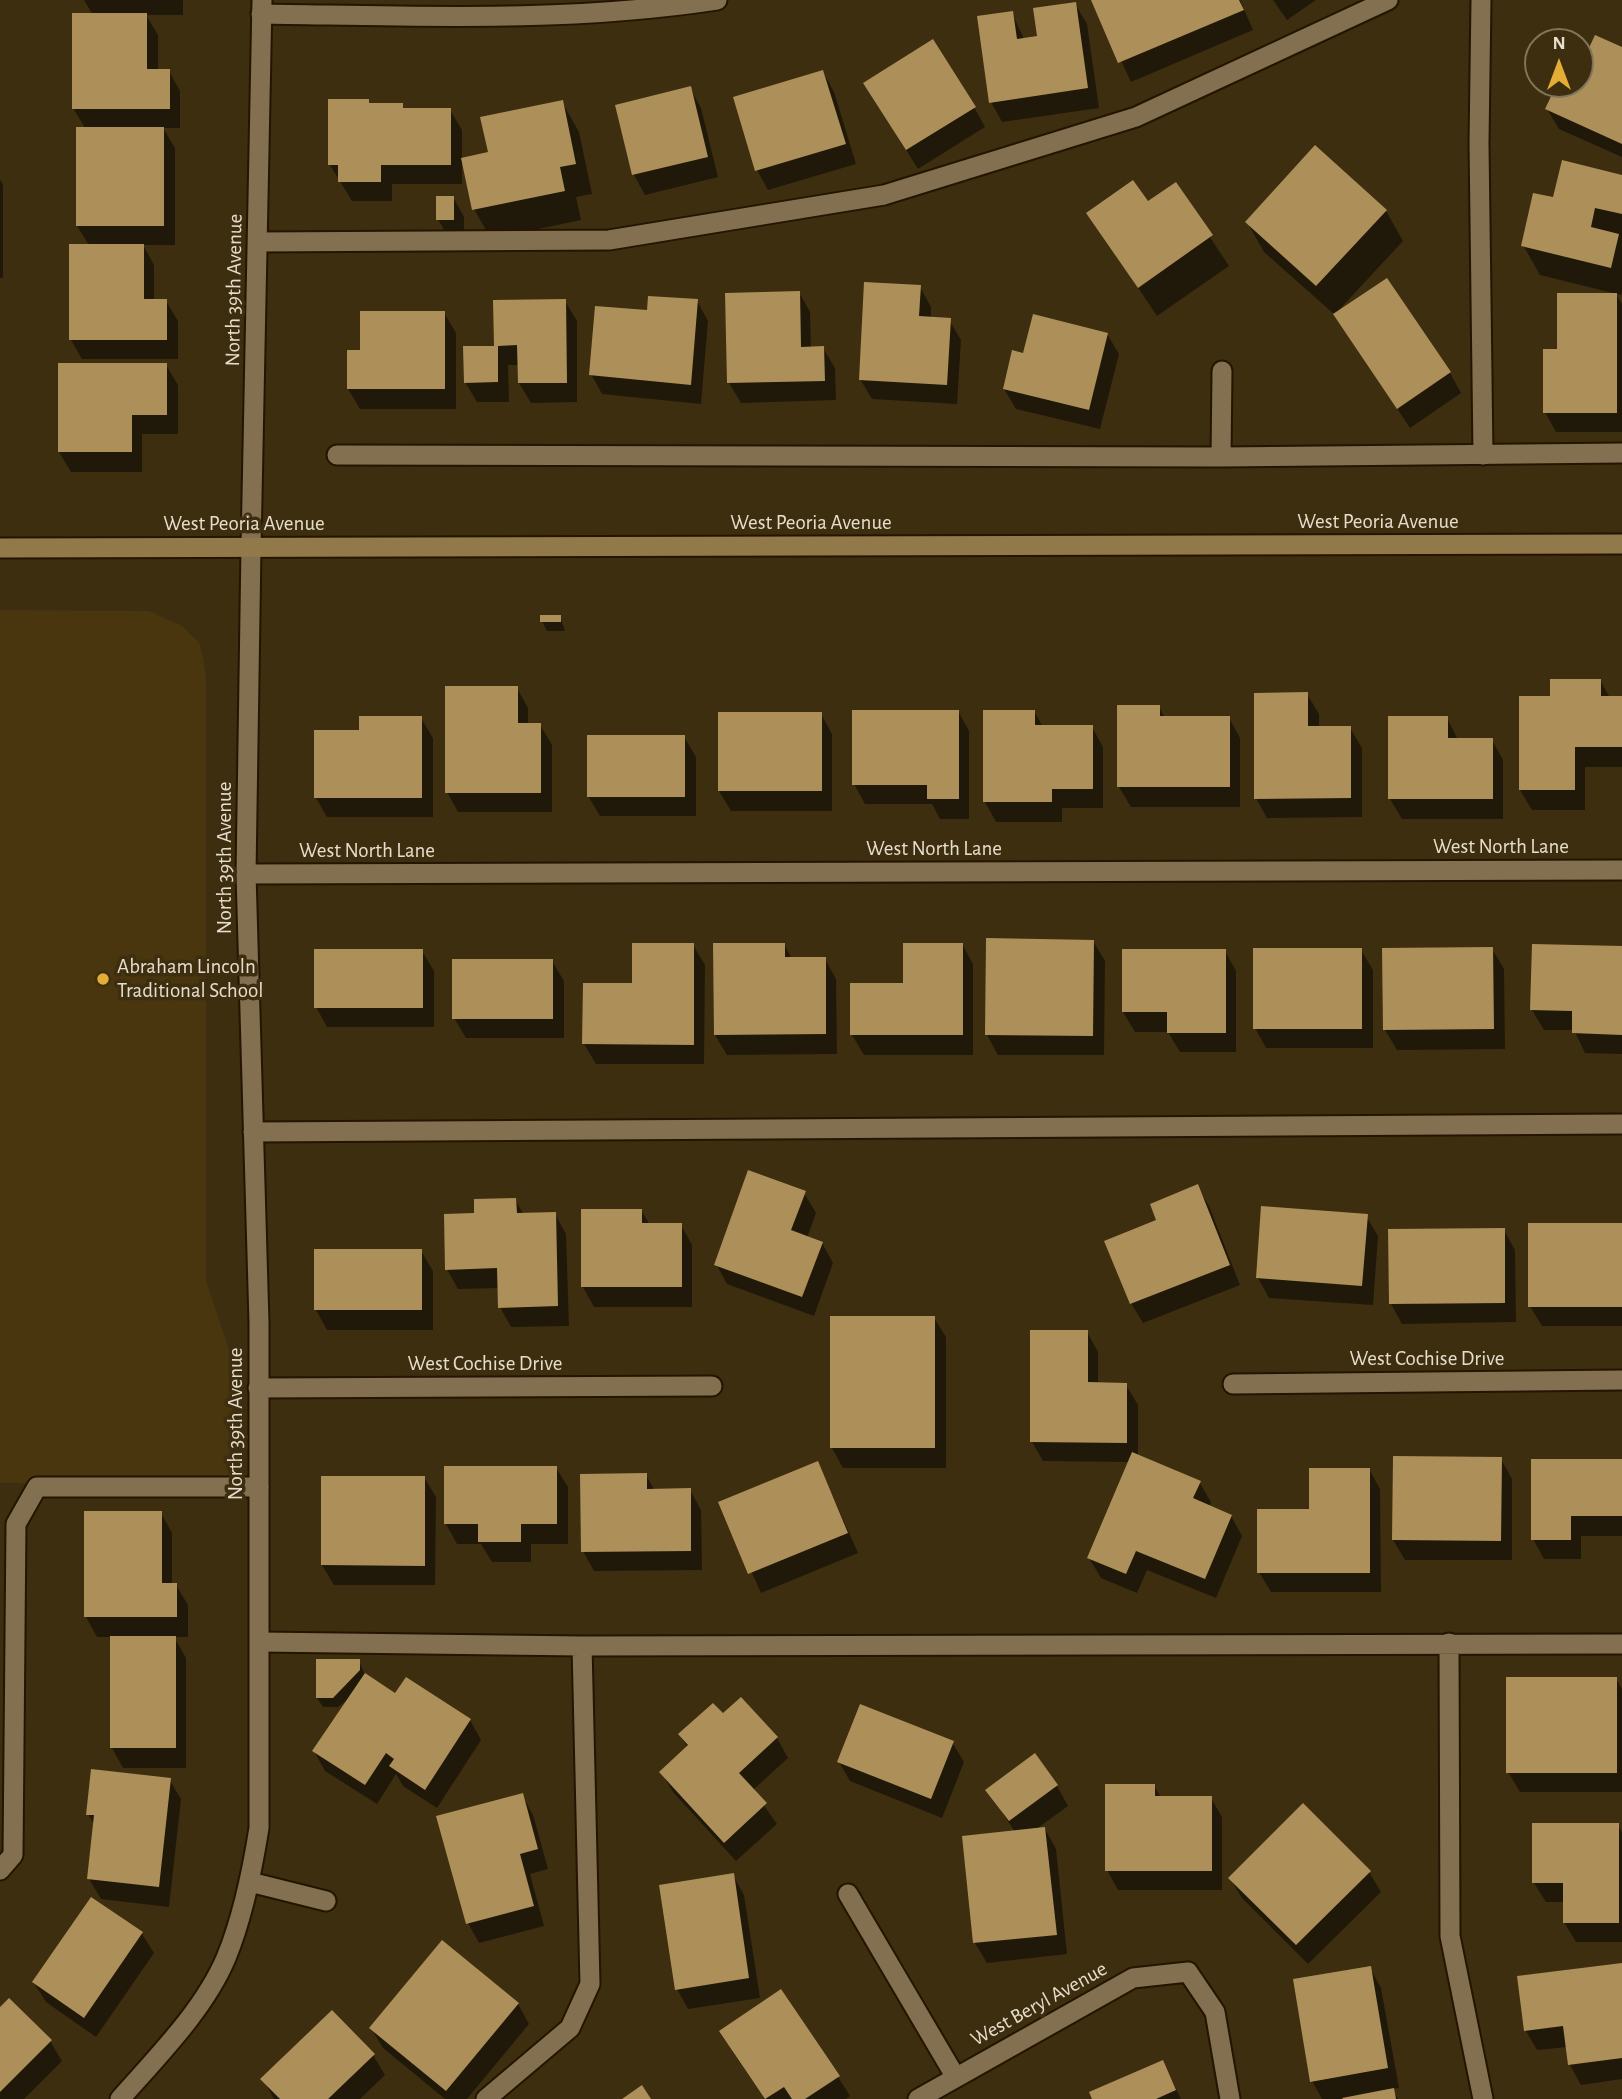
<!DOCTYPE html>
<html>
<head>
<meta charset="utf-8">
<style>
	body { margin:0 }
	#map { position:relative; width:1622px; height:2099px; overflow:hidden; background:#3d2e10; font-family:"Alegreya Sans",sans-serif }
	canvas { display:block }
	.north { position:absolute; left:1524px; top:28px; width:70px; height:70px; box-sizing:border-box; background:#3d2e10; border:2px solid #81745b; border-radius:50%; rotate:0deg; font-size:19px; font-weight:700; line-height:28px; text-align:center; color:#e7ddcc }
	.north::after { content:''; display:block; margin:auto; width:24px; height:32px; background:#e5ad36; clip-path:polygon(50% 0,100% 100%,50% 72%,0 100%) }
</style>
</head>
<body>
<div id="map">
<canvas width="1622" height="2099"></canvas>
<div class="north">N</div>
</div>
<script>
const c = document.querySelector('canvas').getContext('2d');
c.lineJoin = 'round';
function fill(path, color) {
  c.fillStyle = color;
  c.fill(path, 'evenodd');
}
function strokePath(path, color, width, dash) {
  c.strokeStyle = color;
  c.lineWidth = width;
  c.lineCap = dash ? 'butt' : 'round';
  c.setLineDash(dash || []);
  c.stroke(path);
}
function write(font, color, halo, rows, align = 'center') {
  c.font = font + ' "Alegreya Sans",sans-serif';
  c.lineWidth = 7;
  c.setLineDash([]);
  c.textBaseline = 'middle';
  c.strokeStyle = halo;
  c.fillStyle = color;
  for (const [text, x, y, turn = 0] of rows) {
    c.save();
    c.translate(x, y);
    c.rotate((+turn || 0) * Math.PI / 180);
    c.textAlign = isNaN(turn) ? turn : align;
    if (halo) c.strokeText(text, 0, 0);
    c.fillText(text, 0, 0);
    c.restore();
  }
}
const built = new Path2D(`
	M0,610L149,611L182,626L199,643L203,657L206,677V1281L232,1358V1482L0,1483Z`);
const shadow = new Path2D(`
	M84,0H183V15H146L158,35V71H169L180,91V128H163L175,148V245H143L154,265V301H166L178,321V359H82L71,340L89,245L77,226L85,128L73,108L93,15Z
	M1093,0H1240L1253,30L1131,82Z
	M1273,0H1316L1287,20Z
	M1075,4L1087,24L1099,108L1002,122L991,102L1012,13L1024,39L1039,37Z
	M1622,49V157L1559,129L1547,109L1559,84H1580V71Z
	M823,72L834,92L856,164L768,190L757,170Z
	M690,88L701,108L718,177L645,195L634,175L617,106Z
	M368,100L370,105H402L405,110H450L462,130V184H392V201H352L330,165Z
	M562,102L579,132L592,194L576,197L581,220L491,239L474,209L490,154Z
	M877,103L974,107L985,127L918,169Z
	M1622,176V295L1616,294L1622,304V432H1556L1545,412L1559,350L1613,293L1540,275L1523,245Z
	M0,179L3,185V278H0Z
	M1175,184L1229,266L1157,316L1088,213L1147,203Z
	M453,197L464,217V239H449L438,219Z
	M1386,211L1403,241L1337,312L1386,281L1450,373L1461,393L1410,428L1335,315L1264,252L1247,222Z
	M920,287L931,307V319L949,320L961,340L957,404L872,399L860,379Z
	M799,292L810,312L811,348H823L835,368L836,400L741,403L729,383Z
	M565,301L577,321V402L531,403L519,383V365H508L509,402H477L465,382L495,348V302Z
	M697,301L708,321L701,404L602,394L591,374L649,312Z
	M444,313L456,333V409H360L348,389V352H362Z
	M1107,334L1119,354L1100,429L1016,409L1004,389L1024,355Z
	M166,365L178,385V434H142V472H71L59,452Z
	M560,616L565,631H547L542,621Z
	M1600,680L1610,698H1622V767H1585V810H1532L1520,790L1552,698Z
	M517,688L528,708V725H540L552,745V812H458L447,792Z
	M1307,694L1319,714V728H1350L1362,748V817L1267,818L1256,798Z
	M1159,707L1165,718H1229L1240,738V807H1131L1119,787Z
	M958,711L969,731V819H940L932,804H865L854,784Z
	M1034,711L1043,727H1092L1103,747V808H1062V822H996L985,802Z
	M821,714L832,734V811H731L719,791Z
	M421,718L433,738V817H327L316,798L361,732Z
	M1447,718L1458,740H1492L1503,760V819H1402L1390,799Z
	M684,737L696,757V816H600L588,796Z
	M1093,941L1105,961L1104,1055H998L987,1035Z
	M784,944L792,959H825L836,979L837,1054L727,1055L715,1035Z
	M962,944L973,964V1055H864L852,1035L904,985Z
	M693,945L705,965L704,1064H596L584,1044L634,985Z
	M1622,948V1054L1585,1053L1574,1030H1544L1532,1010Z
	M1492,949L1504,969L1505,1049L1397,1050L1385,1030Z
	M1361,950L1373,970V1048H1266L1255,1028Z
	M422,951L434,971V1027H327L316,1007Z
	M1225,951L1236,971V1052H1180L1168,1032H1135L1123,1012Z
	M552,961L564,981V1038H466L454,1018Z
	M1197,1186L1209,1206L1240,1285L1143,1323L1131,1303L1158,1221Z
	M804,1193L816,1213L807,1238L822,1243L833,1263L814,1316L727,1284L716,1264Z
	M515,1200L524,1215L555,1214L566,1234L569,1326L511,1327L500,1307L499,1288L458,1289L447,1269L476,1215Z
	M641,1210L650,1225H681L692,1245V1307H594L583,1287Z
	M1366,1216L1378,1236L1373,1305L1269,1298L1258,1278Z
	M1622,1225V1326H1542L1530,1306Z
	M1504,1230L1515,1250L1516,1322L1402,1324L1391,1304Z
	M421,1251L433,1271V1330H327L316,1310Z
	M934,1318L946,1337V1468H843L832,1448Z
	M1087,1332L1098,1352V1384L1126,1385L1138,1405V1457L1199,1482L1211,1502L1209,1507L1231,1516L1242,1536L1216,1598L1147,1570L1137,1593L1101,1578L1089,1558L1130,1462L1043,1461L1032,1442Z
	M1501,1459L1512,1479V1560H1405L1393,1540Z
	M1622,1461V1536H1581V1559H1544L1533,1539Z
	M818,1463L858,1553L761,1593L721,1503Z
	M556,1468L568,1487V1544H531V1562H492L481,1544H457L446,1524Z
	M1369,1469L1380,1489L1381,1592H1271L1259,1572L1311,1510Z
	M646,1475L655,1491L690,1490L701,1510L702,1570L594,1571L583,1551Z
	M424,1477L436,1497L435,1585H334L322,1565Z
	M161,1513L172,1533V1585H176L188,1605V1637H174L186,1658V1768H123L112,1748V1637H97L86,1617Z
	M359,1661L365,1675L396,1695L470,1720L481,1740L437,1808L403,1786L396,1774L377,1804L325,1771L314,1751L351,1697L338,1707H323L317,1698Z
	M1616,1679L1622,1689V1792H1520L1508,1772Z
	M723,1716L777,1738L788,1758L753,1790L777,1824L736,1861L673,1792L661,1772L688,1748L680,1735Z
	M952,1742L964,1762L942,1818L850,1781L839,1762Z
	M169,1779L181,1799L169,1907L101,1899L89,1879L95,1826L88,1814Z
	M1154,1785L1161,1798H1211L1222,1817V1890H1118L1107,1870Z
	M1057,1786L1068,1806L1035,1830L1045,1829L1056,1849L1067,1954L987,1963L975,1943L964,1838L1015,1832L988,1790Z
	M522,1795L533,1815L548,1869L530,1874L544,1926L479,1943L468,1923Z
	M1618,1825L1622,1833V1942H1576L1564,1922V1902H1546L1534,1883Z
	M1369,1872L1381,1892L1308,1964L1242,1898L1230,1878Z
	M733,1875L744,1895L760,1998L688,2009L677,1989Z
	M92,1899L142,1934L154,1953L96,2037L46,2002L34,1983Z
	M1622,1966V2079L1581,2085L1570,2065L1567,2047L1537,2050L1526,2031Z
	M1370,1968L1381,1988L1399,2088L1392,2089L1398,2099H1322L1312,2081Z
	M518,2004L529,2024L467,2099H445L383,2048L371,2028Z
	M0,2010L50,2041L62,2061L24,2099H0Z
	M732,2051L838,2077L850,2096L846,2099H765Z
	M373,2055L385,2075L360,2099H274L263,2079Z
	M1163,2063L1181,2099H1094Z`);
const building = new Path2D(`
	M1091,0H1239L1244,10L1118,63Z
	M1076,2L1088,88L989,103L977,16L1013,11L1017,39L1037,36L1033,8Z
	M72,13H147V69H170V109H72Z
	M1595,35L1622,47V144L1545,109L1557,84H1580V67Z
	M933,39L976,107L906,150L863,83Z
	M823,70L846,144L755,171L733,97Z
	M691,86L708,157L632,175L615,105Z
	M328,99H369V103H403V108H451V165H381V182H338V165H328Z
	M563,100L576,164L560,167L565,191L472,210L461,158L488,152L480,117Z
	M76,127H164V226H76Z
	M1315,145L1387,210L1316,286L1245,222Z
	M1562,160L1622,175V214L1595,208L1591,227L1619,234L1611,268L1521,246L1533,193L1553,197Z
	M1133,180L1148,201L1176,182L1213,235L1138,288L1086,213Z
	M436,196H454V220H436Z
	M69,244H144V299H167V340H69Z
	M1387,278L1451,372L1397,409L1333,314Z
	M864,282L921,285L919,316L951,318L947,385L859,380Z
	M800,291L801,347L824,346L825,381L727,383L725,293Z
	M1557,293H1617V413H1543V349H1557Z
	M648,296L698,299L691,385L589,375L595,306L647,310Z
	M566,299L567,383H518L517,345L498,346V382L464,383L463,346H494L493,300Z
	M360,311H445V389H347V350H360Z
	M1033,314L1108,333L1089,410L1003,389L1012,350L1023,353Z
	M58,363H167V415H132V452H58Z
	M540,615H561V622H540Z
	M1550,679H1601V696H1622V747H1575V790H1519V696H1550Z
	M445,686H518V723H541V793H445Z
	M1308,692V726H1351V798L1254,799V693Z
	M1117,705H1160V716H1230V787H1117Z
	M852,710H959V799H927V785H852Z
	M983,710H1035V725H1093V789H1052V802H983Z
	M718,712H822V791H718Z
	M359,716H422V798H314V730H359Z
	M1388,716H1448V738H1493V799H1388Z
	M587,735H685V797H587Z
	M986,938L1094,940L1093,1036L985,1035Z
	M632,943H694V1045L582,1044L583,983H632Z
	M713,943H785V957H826V1034L714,1035Z
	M903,943H963V1035H850V983H903Z
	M1532,944L1622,946V1035L1572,1033V1011L1530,1010Z
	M1493,947L1494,1029L1383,1030L1382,948Z
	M1253,948H1362V1029H1253Z
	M314,949H423V1008H314Z
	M1122,949H1226V1033H1167V1012H1122Z
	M452,959H553V1019H452Z
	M748,1170L806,1191L791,1230L823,1242L802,1297L714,1265Z
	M1198,1184L1230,1265L1130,1304L1104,1241L1156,1220L1150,1204Z
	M516,1198L517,1213L556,1212L558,1306L498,1308L497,1268L445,1270L444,1214L474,1213V1199Z
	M1261,1206L1368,1214L1362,1286L1256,1278Z
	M581,1209H642V1223H682V1287H581Z
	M1528,1223H1622V1307H1528Z
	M1505,1228V1303L1389,1304L1388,1229Z
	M314,1249H422V1310H314Z
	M830,1316H935V1448H830Z
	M1030,1330H1088V1382L1127,1383V1443L1030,1442Z
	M1132,1452L1201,1481L1193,1498L1232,1515L1205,1579L1136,1551L1126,1574L1087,1558Z
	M1393,1456L1502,1457L1501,1541L1392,1540Z
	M1531,1459H1622V1516H1571V1540H1531Z
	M818,1461L848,1533L748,1574L718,1502Z
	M444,1466H557V1524H521V1542H478V1524H444Z
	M1309,1468H1370V1573H1257V1509H1309Z
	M647,1473V1489L691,1488V1551L581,1552L580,1474Z
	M321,1476H425V1566L321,1565Z
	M84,1511H162V1583H177V1617H84Z
	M110,1636H176V1748H110Z
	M316,1659H360V1670L333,1698H316Z
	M365,1673L395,1693L406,1677L471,1719L425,1790L389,1766L394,1759L386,1753L365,1785L312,1751Z
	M1506,1677H1617V1773H1506Z
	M741,1697L778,1737L739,1773L767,1803L724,1843L659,1772L688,1745L678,1734L713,1703L723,1713Z
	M860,1704L954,1741L931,1799L837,1762Z
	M1035,1753L1058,1785L1009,1821L985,1790Z
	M91,1769L171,1778L159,1887L87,1879L94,1815H86Z
	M1105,1784H1155V1796H1212V1871H1105Z
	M523,1793L538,1849L520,1854L534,1906L466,1924L436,1816Z
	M1303,1803L1371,1871L1296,1945L1228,1878Z
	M1532,1823H1619V1923H1563V1883H1532Z
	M1045,1827L1057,1935L973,1943L962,1836Z
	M734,1873L749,1978L675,1990L659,1885Z
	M91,1897L143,1932L84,2018L32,1982Z
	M442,1940L519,2003L446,2091L369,2028Z
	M1622,1963V2058L1568,2065L1563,2026L1524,2031L1517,1976Z
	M1371,1966L1388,2068L1310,2082L1293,1979Z
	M781,1989L840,2076L805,2099H792L784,2087L765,2099L719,2031Z
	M9,1998L52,2040L0,2092V2007Z
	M332,2010L375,2054L328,2099H280L260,2079Z
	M1163,2060L1176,2090L1156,2099H1092L1089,2092Z
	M642,2085L651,2099H622Z
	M1394,2088L1396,2099H1343L1342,2098Z`);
const service = new Path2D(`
	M1481,0L1479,143L1483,455
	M258,242L609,240L884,195L1136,117L1388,0
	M253,1132L1622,1124
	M260,1642L582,1646L1622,1644
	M1449,1643L1450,1936L1483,2099
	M0,1870L13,1855L16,1524L37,1487H259
	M486,2099L570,2028L590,1984L582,1646`);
const minor = new Path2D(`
	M261,14C414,16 566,23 717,0
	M337,455L1221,457L1622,453
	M1221,457L1222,371
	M246,874L1622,870
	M1233,1384L1622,1380
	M258,1388L712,1386
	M250,1882L326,1901
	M848,1894L955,2076
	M120,2099C157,2057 204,2010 226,1958C243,1917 252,1872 259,1828V1323L246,874L251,547
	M918,2099L1133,1978L1188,1972L1215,2012L1230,2099`);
const tertiary = new Path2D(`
	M251,547L262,0`);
const secondary = new Path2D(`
	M0,548L1622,544`);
const markers = [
	[103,979,7,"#e5ad36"]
];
const streetNames = [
	["North 39th Avenue",234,290,-89],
	["West Peoria Avenue",1378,522],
	["West Peoria Avenue",811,523],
	["West Peoria Avenue",244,524],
	["West North Lane",1501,847],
	["West North Lane",934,849],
	["West North Lane",367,851],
	["North 39th Avenue",225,858,-90],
	["West Cochise Drive",1427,1359],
	["West Cochise Drive",485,1364],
	["North 39th Avenue",236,1424,-90],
	["West Beryl Avenue",1039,2004,-29]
];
const poiNames = [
	["Abraham Lincoln",117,967],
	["Traditional School",117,991]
];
fill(built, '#49360f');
fill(shadow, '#0007');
fill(building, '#ad9059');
strokePath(service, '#241500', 23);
strokePath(minor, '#241500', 23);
strokePath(tertiary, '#241500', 23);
strokePath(secondary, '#241500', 23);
strokePath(service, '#827051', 19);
strokePath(minor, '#827051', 19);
strokePath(tertiary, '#827051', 19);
strokePath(secondary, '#927949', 19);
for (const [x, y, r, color] of markers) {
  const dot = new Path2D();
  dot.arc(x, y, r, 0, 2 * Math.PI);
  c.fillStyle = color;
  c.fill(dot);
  strokePath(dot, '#3d2e10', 2.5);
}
write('21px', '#e7ddcc', '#3d2e10', streetNames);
write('21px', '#e7ddcc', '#3d2e10', poiNames, 'left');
</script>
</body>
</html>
